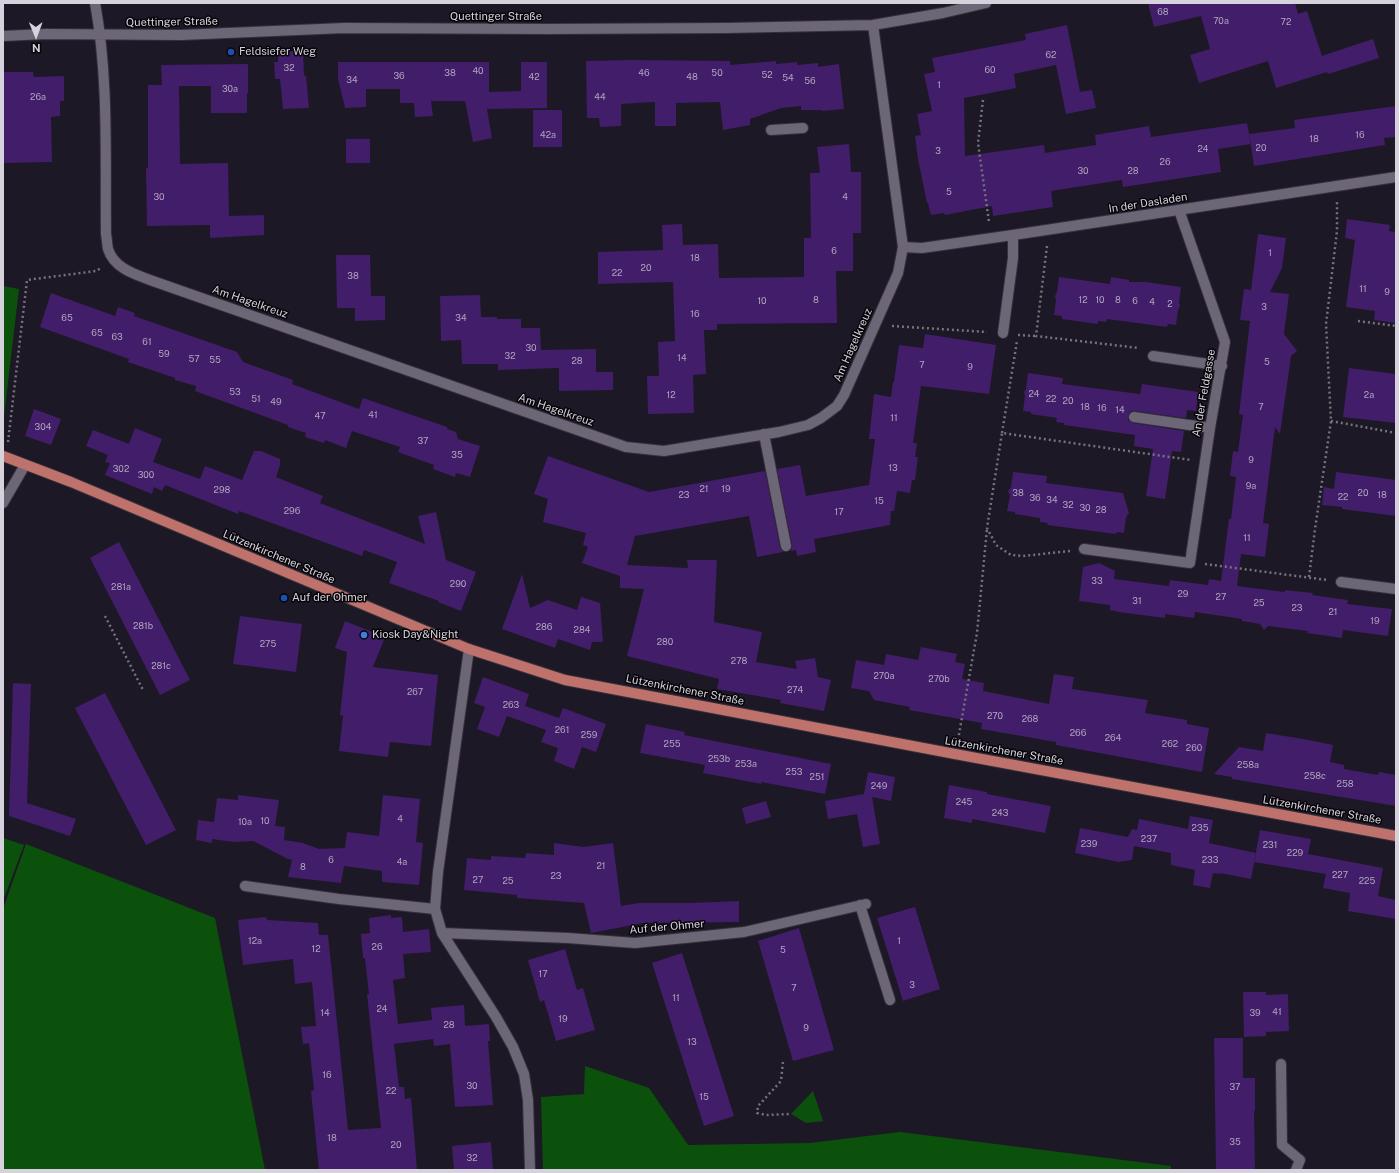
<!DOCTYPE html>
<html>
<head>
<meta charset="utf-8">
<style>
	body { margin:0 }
	#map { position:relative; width:1399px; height:1173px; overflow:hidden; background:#1d1825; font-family:"Public Sans",sans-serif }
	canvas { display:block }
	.frame { position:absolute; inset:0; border:4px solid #d5d2db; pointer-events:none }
	.north { position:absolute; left:16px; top:16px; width:40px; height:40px; -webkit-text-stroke:3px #07050a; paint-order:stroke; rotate:179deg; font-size:11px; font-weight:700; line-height:16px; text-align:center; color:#d5d2db }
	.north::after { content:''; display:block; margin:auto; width:14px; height:18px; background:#d5d2db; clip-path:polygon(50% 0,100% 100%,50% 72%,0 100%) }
</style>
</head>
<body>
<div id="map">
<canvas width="1399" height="1173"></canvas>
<div class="frame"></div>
<div class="north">N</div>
</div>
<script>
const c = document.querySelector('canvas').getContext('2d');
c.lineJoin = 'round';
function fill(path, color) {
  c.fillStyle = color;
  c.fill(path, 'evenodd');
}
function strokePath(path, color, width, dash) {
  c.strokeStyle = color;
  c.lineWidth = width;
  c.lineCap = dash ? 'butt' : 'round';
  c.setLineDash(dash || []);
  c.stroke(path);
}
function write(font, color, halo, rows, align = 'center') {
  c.font = font + ' "Public Sans",sans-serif';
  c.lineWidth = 3;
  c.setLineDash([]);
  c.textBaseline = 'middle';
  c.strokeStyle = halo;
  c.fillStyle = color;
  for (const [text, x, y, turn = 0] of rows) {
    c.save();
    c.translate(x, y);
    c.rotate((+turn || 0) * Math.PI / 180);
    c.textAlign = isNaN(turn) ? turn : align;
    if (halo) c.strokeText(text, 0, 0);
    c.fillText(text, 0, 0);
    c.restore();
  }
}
const green = new Path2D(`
	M3,286L19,289L3,425Z
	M3,838L24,845L3,901Z
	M26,844L215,918L265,1170H3V909Z
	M585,1066L649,1088L688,1145L810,1143L900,1132L1171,1166V1170H543L541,1097L584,1094Z
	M813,1091L823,1121L806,1123L791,1114Z`);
const building = new Path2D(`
	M1148,3H1295L1298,14L1307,11L1322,56L1373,39L1379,58L1328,74L1327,72L1276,88L1268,61L1199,83L1190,55L1210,49L1201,16L1154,27Z
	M1067,25L1080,92L1092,90L1096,108L1066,114L1056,65L1014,74L1016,88L964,98L965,156L1044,145L1045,153L1096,145L1095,135L1149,126L1151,137L1247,123L1251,144L1218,149L1221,172L1123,187L1122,180L1051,191L1053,207L993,216L992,206L945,215L944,213L931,215L928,203H927L918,159L915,136L921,135L917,114L932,111L924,74L935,72L932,58L1026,40L1025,34Z
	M278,51H303L304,76L306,75L309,108L283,109L280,79H275L274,62H278Z
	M631,60L730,61V65L776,61V64L797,62V65L818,63V67L839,64L844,109L822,111V110H801V106L781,108L750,119V125L723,130L720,102L676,103V126H655V102L621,104V126L600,127L599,118H587L586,61Z
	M338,62H489V92L521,91V62H547V108L487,109L492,138L473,142L465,101H431L433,116L415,117L414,103H400V89H366V107L345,108L338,79Z
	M248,64V93H247V113H211V86H179L180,164L228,163L229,216L264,215V235L210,238V225L147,226L146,168H148V85H162L161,65Z
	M3,72H33L34,77L64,76V101H60V116L51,117L52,162L3,163Z
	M1396,106V137L1384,138L1385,145L1254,166L1249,134L1295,128L1294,120Z
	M533,110H562V147H533Z
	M346,139H370V163H346Z
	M849,144L851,172H861V233H853V271H836L837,323L717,324V330H704L706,374L693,375L694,413L648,414L647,376H659L658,342L675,341L673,282L598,284V252L663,250L662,225L682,224L683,245L718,244L719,278L804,277V238H811L810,173H820L817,147Z
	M1347,219L1390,225L1389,231L1396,232V323L1374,320L1375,311L1346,307L1355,240L1345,238Z
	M1258,234L1286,238L1282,268L1270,292L1289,294L1284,334L1297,351L1291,356L1280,434L1275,427L1263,523L1269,524L1265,557L1241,554L1237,586L1285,592V590L1313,593L1312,595L1348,600L1347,604L1392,609L1388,636L1343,630L1342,638L1307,633L1308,631L1268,626L1264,630L1260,624L1242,621V619L1195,612L1194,618L1165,614V618L1119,612L1110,610V605L1079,601L1083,567L1099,563L1115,571L1114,579L1169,586L1170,580L1208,585L1209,579L1221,581L1229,519H1231L1236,477L1230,476L1233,451L1238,452L1243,415L1239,414L1250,321L1240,320L1244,289L1251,290Z
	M336,255H370L371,296H385V320L355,321V308H337Z
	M1059,277L1110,284L1111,277L1129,280V282H1146L1181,287L1179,302L1180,306L1178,310L1176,325L1168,324L1167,327L1107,319L1106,322L1098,321V324L1062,319V316L1054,315L1056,300L1055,296L1057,292Z
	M51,293L115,316L118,307L135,313L134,316L237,352L243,362L293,380L292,384L359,409L363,398L447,427V429L456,432L458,439L480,446L470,477L456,473L455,477L433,469L434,465L398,452L400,447L352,431L346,448L325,440L324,443L305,437L306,433L288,427V425L195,391L196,386L175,380V378L128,362L129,359L40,327Z
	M480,295L481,317H497V319H521V328H540L541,350L596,349V372H613V390L559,391V368L498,370V364H462L461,340L441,341L440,296Z
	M925,334L996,345L989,394L921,386L913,443H917L915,457H918L915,480H912L910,493L897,491L894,511H891L890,525L814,539L816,552L797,556L796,550L791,551L792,545L777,469L800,465L806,496L869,485L875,439H869L874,394L891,397L893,382H894L899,345L923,348Z
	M1349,368L1396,374V423L1343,417Z
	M1028,373L1063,378L1062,384L1140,394L1142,384L1198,392L1196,411L1187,410L1186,418L1135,411H1131L1128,416V420L1133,423L1184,431L1181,452L1172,451L1165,499L1146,496L1153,449L1134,446L1135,435L1064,425V423L1056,422L1057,418L1031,414V412L1023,411L1025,396L1024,392L1026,389Z
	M34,409L61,419L51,445L25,436Z
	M135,428L162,439L153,462L200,479L205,466L242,480L254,451H261L280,459V465L276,477L323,496L320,503L425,544L418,516L436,512L446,560L476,572L461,611L438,602L439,601L389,583L397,562L364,550L362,556L239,511L238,514L165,485L162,491L154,487L152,494L105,475L110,463L105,462L108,455L86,446L93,430L129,444Z
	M548,456L649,492L765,471L780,547L783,552L757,557L749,516L635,536L627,565L688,568L687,560H717L714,622L762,632L756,662L797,669L795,661L815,658L818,677L831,680L824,711L780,703L781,700L717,689L719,679L627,656L644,589L620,588V576L582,563L588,547L583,545L586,533L543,522L548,499L534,494Z
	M1013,472L1047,476L1046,483L1123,493L1129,513L1126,517L1124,533L1117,532L1116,534L1047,525L1048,523L1040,522V518L1015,514V512L1007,511L1010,496L1008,491L1011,487Z
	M1336,472L1396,480V516L1342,509V507L1322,505L1324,487L1334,489Z
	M119,542L190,680L160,695L90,558Z
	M522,574L530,608L548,600L577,610L581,597L600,603L603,642H592L590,650L558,639L555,648L502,629Z
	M240,616L302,624L296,672L233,664Z
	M345,621L385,637L373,667L438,675L431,746L390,742L388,757L339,751L343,716L340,715L347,652L335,648Z
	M921,647L957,654L955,662L965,664L962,679L984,683L983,691L1049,704L1054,674L1074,677L1072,689L1148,700L1145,713L1187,720V724L1209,728L1202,772L1056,745V742L981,729L982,723L909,710L910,707L874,700L869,691L851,688L856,660L884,665L886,654L918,660Z
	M483,677L529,694L525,706L559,718L563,708L606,724L596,752L582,747L574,769L554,761L558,748L541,742L546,730L507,716L499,737L477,729L485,707L474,703Z
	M13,683L31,684L27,803L76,819L70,836L9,816Z
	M105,693L176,830L146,845L75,708Z
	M646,724L685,732L684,735L831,764L825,794L761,782L762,784L703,773L705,765L640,753Z
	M1266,733L1309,740L1333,745L1330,762L1344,765V769L1378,775L1379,772L1396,775V806L1232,779V777L1214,774L1239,747L1263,751Z
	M868,772L895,777L891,801L872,797L880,844L863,847L857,814L828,819L825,801L864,794Z
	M949,785L987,792V794L1051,806L1045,833L972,819V823L944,818Z
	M238,795L279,800L275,826L285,827L284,840L303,843L319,849L345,848L347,832L379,836L383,795L420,799L416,842L423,843L419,885L382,882V871L344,866L341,883L288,877L292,860L288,859L253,841L233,842L212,839V843L196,840L198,820L214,822L217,798L238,800Z
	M766,801L771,817L746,824L742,808Z
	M1190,816L1213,820L1209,843L1256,853L1251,879L1220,873L1219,874L1213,873L1210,888L1193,885L1195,870L1171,865V853L1134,846L1132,860L1119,862L1075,853L1080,828L1128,837L1132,829L1137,830L1139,819L1188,829Z
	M1260,830L1311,839L1308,854L1383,868L1378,896L1396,900V919L1348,911L1350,893L1323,888L1326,874L1254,862Z
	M554,843L583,847L613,843L621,906L639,903H691L739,901V922L643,923L591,933L584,903L517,898V895L464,890L467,858L491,860V856L525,858L526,853L554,855Z
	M915,907L940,989L903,1001L877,918Z
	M391,915V918L402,917L403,932L429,929L431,952L403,954L405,978L393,980L398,1024L432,1020L431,1008L464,1005L465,1026L489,1024L490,1041H488L493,1105L455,1107L450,1044L434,1046L433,1039L394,1044L399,1087H404L405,1099L411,1098L417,1170H319L311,1091L314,1090L309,1043L303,1044L301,1027L316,1026L312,982L295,984L293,959L243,965L238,920L266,917L267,920L318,923L319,935H328L348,1130L381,1128L367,994H369L365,958H363L361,934L370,933L369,918Z
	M799,928L834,1050L793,1061L758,941Z
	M565,949L577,990L583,988L595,1030L556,1041L544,1000L540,1002L528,960Z
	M682,953L734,1116L704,1126L652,963Z
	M1243,992H1266V995L1288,994L1289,1031L1266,1032V1036L1244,1037Z
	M1214,1038H1243V1078H1255V1111H1254L1255,1170H1216Z
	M491,1142L493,1170H454L452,1146Z`);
const path = new Path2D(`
	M983,100L978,143L989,222
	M1047,246L1036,336L1139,348
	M1358,321L1396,326
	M892,326L987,332
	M1018,335L1036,336
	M1331,421L1396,433
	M1002,433L1017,341
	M8,442L27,280L96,271L101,268
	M1070,551L1023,556L1011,555L996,545L987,528L1002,433L1191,460
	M1205,564L1327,580
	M1309,577L1315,529L1331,421L1326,324L1337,231V202
	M105,616L143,690
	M958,740L977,633L987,529
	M783,1062L781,1081L758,1106L757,1113L766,1115L791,1114`);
const minor = new Path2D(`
	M95,3C109,79 105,157 106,234C107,239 107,244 108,249C114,268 134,274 150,280L626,447L664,451L779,432L808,425L821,418L837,406L844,395L898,273L903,247L873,25
	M3,36L46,34L181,35L344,28L547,29L726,28L873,25L943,13L986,3
	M771,130L803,128
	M903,247L922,248L1013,235L1396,177
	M1003,333L1013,258V235
	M1153,356L1222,366
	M1134,417L1210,428
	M764,434L786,546
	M3,503L25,465
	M1084,549L1190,563L1210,428L1225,342L1179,210
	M1341,582L1396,589
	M469,649L438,872L435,909L442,933L496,1017L513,1047L524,1074L528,1100L530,1170
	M245,886L339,899L435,909
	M860,905L890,1000
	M442,933L568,938L635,943L744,932L866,904
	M1281,1064L1282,1145L1300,1160L1296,1170`);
const major = new Path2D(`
	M3,456L71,482L469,649L565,680L955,754L1396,836`);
const markers = [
	[231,52,4,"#1a4fb4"],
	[284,598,4,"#1a4fb4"],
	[364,635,4,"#3f7fe0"]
];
const numberNames = [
	["68",1163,12],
	["70a",1221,21],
	["72",1286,22],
	["62",1051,55],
	["32",289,68],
	["60",990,70],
	["40",478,71],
	["38",450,73],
	["46",644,73],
	["50",717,73],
	["52",767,75],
	["36",399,76],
	["42",534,77],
	["48",692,77],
	["54",788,78],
	["34",352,80],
	["56",810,81],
	["1",939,85],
	["30a",230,89],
	["26a",38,97],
	["44",600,97],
	["42a",548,135],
	["16",1360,135],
	["18",1314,139],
	["20",1261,148],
	["24",1203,149],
	["3",938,151],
	["26",1165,162],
	["30",1083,171],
	["28",1133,171],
	["5",949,192],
	["30",159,197],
	["4",845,197],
	["6",834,251],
	["1",1270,253],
	["18",695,258],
	["20",646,268],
	["22",617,273],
	["38",353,276],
	["11",1363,289],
	["9",1387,292],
	["8",816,300],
	["12",1083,300],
	["10",1100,300],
	["8",1118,300],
	["10",762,301],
	["6",1135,301],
	["4",1152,302],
	["2",1170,304],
	["3",1264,307],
	["16",695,314],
	["65",67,318],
	["34",461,318],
	["65",97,333],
	["63",117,337],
	["61",147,342],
	["30",531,348],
	["59",164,354],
	["32",510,356],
	["14",682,358],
	["57",194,359],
	["55",215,360],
	["28",577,361],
	["5",1267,362],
	["7",922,365],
	["9",970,367],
	["53",235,392],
	["24",1034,394],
	["12",671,395],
	["2a",1369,395],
	["51",256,399],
	["22",1051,399],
	["20",1068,401],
	["49",276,402],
	["18",1085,407],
	["7",1261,407],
	["16",1102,408],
	["14",1120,410],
	["41",373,415],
	["47",320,416],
	["11",894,418],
	["304",43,427],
	["37",423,441],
	["35",457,455],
	["9",1251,460],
	["13",893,468],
	["302",121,469],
	["300",146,475],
	["9a",1251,486],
	["21",704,489],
	["19",726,489],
	["298",222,490],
	["38",1018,493],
	["20",1363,493],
	["23",684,495],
	["18",1382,495],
	["22",1343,497],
	["36",1035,498],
	["34",1052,500],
	["15",879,501],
	["32",1068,505],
	["30",1085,508],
	["28",1101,510],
	["296",292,511],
	["17",839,512],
	["11",1247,538],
	["33",1097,581],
	["290",458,584],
	["281a",121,587],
	["29",1183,594],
	["27",1221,597],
	["31",1137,601],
	["25",1259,603],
	["23",1297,608],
	["21",1333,612],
	["19",1375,621],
	["281b",143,626],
	["286",544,627],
	["284",582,630],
	["280",665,642],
	["275",268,644],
	["278",739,661],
	["281c",161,666],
	["270a",884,676],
	["270b",939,679],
	["274",795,690],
	["267",415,692],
	["263",511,705],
	["270",995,716],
	["268",1030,719],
	["261",562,730],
	["266",1078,733],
	["259",589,735],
	["264",1113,738],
	["255",672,744],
	["262",1170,744],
	["260",1194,748],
	["253b",719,759],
	["253a",746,764],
	["258a",1248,765],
	["253",794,772],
	["258c",1315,776],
	["251",817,777],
	["258",1345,784],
	["249",879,786],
	["245",964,802],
	["243",1000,813],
	["4",400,819],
	["10",265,821],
	["10a",245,822],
	["235",1200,828],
	["237",1149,839],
	["239",1089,844],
	["231",1270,845],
	["229",1295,853],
	["6",331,860],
	["233",1210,860],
	["4a",402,862],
	["21",601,866],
	["8",303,867],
	["227",1340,875],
	["23",556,876],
	["27",478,880],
	["25",508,881],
	["225",1367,881],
	["12a",255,941],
	["1",899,941],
	["26",377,947],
	["12",316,949],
	["5",783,950],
	["17",543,974],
	["3",912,985],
	["7",794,988],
	["11",676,998],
	["24",382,1009],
	["41",1277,1012],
	["14",325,1013],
	["39",1255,1013],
	["19",563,1019],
	["28",449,1025],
	["9",806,1028],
	["13",692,1042],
	["16",327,1075],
	["30",472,1086],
	["37",1235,1087],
	["22",391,1091],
	["15",704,1097],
	["18",332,1138],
	["35",1235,1142],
	["20",396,1145],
	["32",472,1158]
];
const streetNames = [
	["Quettinger Straße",496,17],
	["Quettinger Straße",172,22,-1],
	["In der Dasladen",1148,203,-9],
	["Am Hagelkreuz",250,302,19],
	["Am Hagelkreuz",853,345,-66],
	["An der Feldgasse",1204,393,-80],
	["Am Hagelkreuz",556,410,19],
	["Lützenkirchener Straße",279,557,23],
	["Lützenkirchener Straße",685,690,11],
	["Lützenkirchener Straße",1004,751,10],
	["Lützenkirchener Straße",1322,810,10],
	["Auf der Ohmer",667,927,-5]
];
const poiNames = [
	["Feldsiefer Weg",239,52],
	["Auf der Ohmer",292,598],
	["Kiosk Day&Night",372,635]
];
fill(green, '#0c510b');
fill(building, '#421d69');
strokePath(minor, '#35313b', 12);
strokePath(major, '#35313b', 12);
strokePath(path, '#77737e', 2.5, [2, 3]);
strokePath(minor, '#6c6676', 10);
strokePath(major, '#bf716b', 10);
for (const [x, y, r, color] of markers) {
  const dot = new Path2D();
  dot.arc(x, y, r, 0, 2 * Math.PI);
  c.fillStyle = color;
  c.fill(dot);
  strokePath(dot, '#07050a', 1.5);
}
write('9px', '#b0a5be', null, numberNames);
write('11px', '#d5d2db', '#07050a', streetNames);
write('11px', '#d5d2db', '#07050a', poiNames, 'left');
</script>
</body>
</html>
